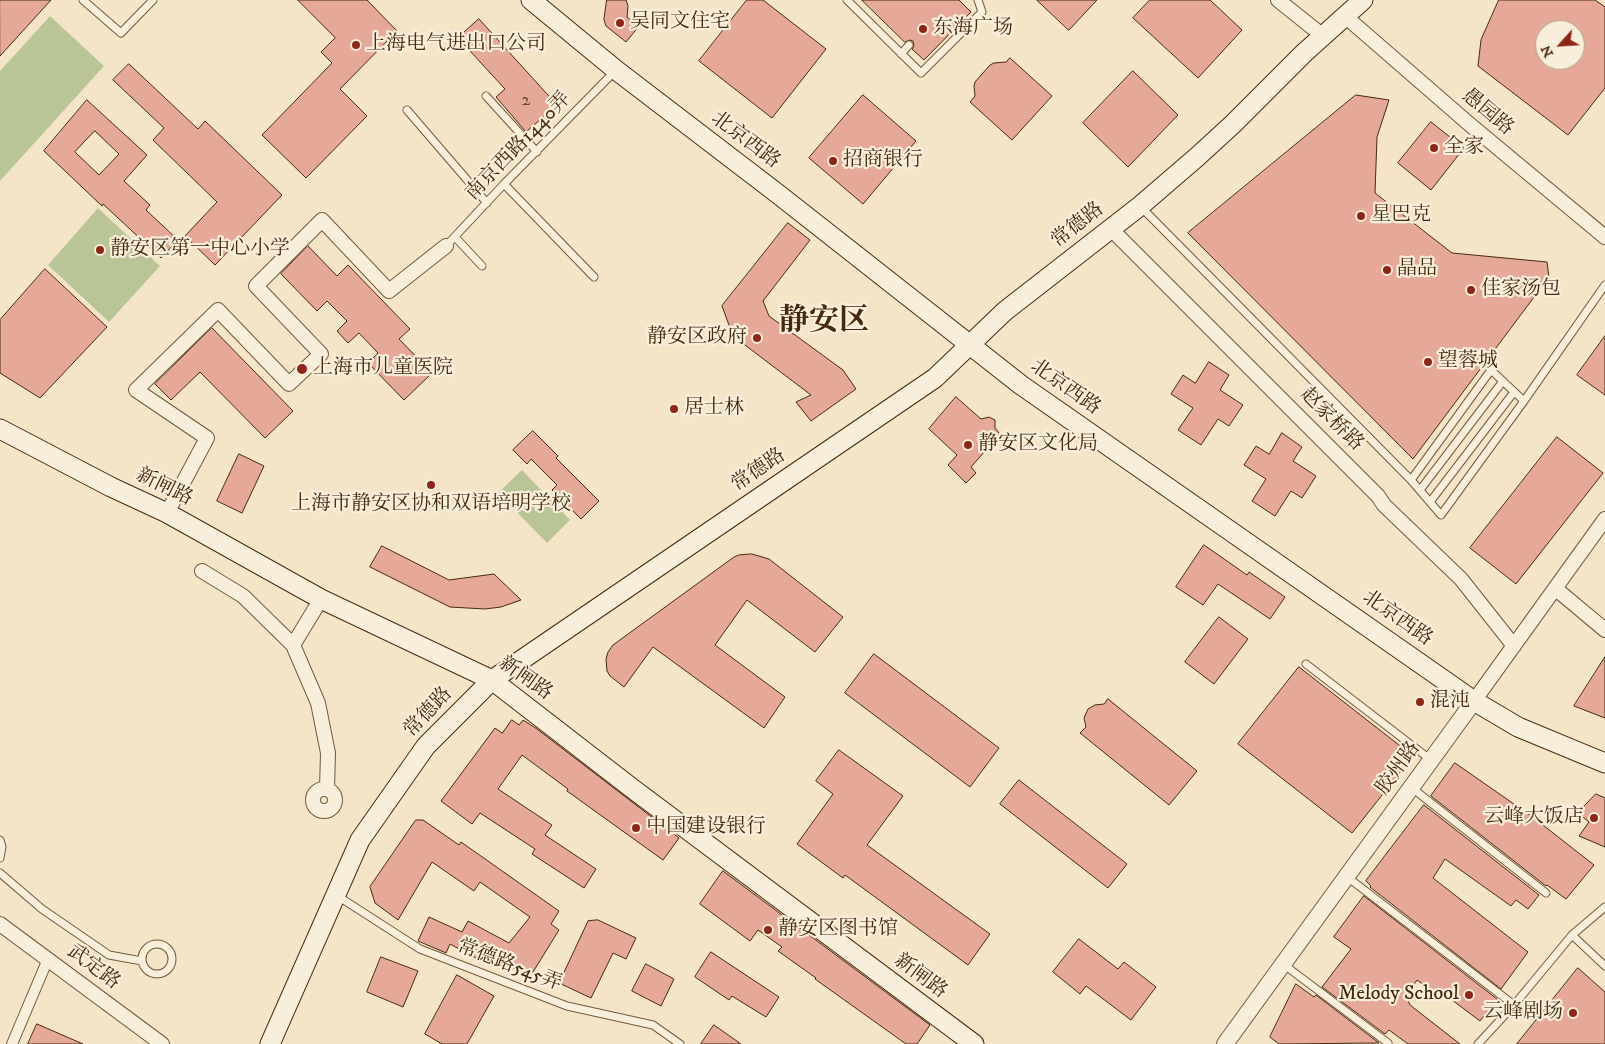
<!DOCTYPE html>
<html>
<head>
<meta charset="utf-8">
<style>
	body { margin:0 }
	#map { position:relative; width:1605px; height:1044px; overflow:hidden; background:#f4e5c9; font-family:"IM FELL DW Pica",serif }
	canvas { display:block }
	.north { position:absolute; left:1535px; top:20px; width:50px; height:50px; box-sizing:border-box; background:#f8eedc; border:1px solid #b1a089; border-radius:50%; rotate:244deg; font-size:14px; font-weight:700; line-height:20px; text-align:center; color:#462a0d }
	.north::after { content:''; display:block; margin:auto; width:18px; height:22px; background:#8f2418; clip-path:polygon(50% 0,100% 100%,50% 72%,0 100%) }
</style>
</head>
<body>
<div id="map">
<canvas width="1605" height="1044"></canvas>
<div class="north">N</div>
</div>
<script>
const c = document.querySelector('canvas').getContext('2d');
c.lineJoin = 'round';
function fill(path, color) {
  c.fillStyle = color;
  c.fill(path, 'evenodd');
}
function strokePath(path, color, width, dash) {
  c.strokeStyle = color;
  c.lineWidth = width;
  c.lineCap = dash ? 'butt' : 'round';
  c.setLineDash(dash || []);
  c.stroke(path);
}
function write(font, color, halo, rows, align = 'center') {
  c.font = font + ' "IM FELL DW Pica","Noto Serif SC",serif';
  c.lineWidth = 4.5;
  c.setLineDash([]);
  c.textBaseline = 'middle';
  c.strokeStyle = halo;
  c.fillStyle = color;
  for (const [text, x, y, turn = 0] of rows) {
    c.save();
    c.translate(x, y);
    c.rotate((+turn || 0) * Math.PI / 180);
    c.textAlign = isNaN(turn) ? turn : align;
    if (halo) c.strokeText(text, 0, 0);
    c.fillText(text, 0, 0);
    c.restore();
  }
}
const green = new Path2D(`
	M50,16L104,66L0,181V71Z
	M98,208L160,266L109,322L48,265Z
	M522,470L570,520L547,543L498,493Z`);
const building = new Path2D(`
	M0,0H51L0,56Z
	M298,0H367L397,31L340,89L367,116L306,178L262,135L332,63L321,52L335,38Z
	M607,0H626L628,6L627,17L639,26L626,42L606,26L604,20Z
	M747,0H763L826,49L772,118L699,61Z
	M862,0H959L971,12L924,60L912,49L914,46L913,41L910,40L905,42Z
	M1037,0H1097L1069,30Z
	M1150,0H1210L1242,30L1198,78L1133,18Z
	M1499,0H1595L1605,7V88L1568,135L1478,66L1481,40ZM1545,30H1575V60H1545Z
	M479,19L557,105L526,132L496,97L505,89L458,38Z
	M1010,58L1052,96L1012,140L970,102L975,96L974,86L975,82L990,65L994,63L1006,62Z
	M129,64L198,129L205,121L282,195L215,265L185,236L217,202L153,140L164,128L113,80Z
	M1133,71L1178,115L1128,167L1083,123Z
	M863,95L916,141L863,204L809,158Z
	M1356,95L1389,100L1377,137L1375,193L1452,253L1547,262L1549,277L1413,459L1188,233Z
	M87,100L147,155L124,181L150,205L146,210L178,240L161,258L103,204L102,206L44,151ZM95,131L119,154L99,175L75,152Z
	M1431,122L1464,148L1431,190L1398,163Z
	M788,223L810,240L763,301L769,316L843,370L856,389L811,421L796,402L811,395L733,336L722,306Z
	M308,246L337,276L348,265L410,329L399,339L432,373L404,400L368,363L378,353L359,333L348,343L337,331L347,321L327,301L317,311L281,274Z
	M45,269L107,327L40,398L0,373V320Z
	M212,328L293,411L265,438L200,372L171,400L155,384Z
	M1605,336V395L1577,375Z
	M1209,362L1229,375L1220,390L1243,405L1229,426L1218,419L1201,445L1178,430L1193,408L1171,394L1183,375L1195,383Z
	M956,397L981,419L989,417L995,420V428L1000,434L971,467L976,473L966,483L948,465L957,455L929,429Z
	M533,431L558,456L556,458L599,501L581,519L552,490L557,485L531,459L527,464L513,450Z
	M1282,433L1302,447L1293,461L1316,476L1302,498L1291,491L1275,516L1252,501L1266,479L1244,465L1256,446L1269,454Z
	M1557,437L1603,473L1516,584L1470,548Z
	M239,454L264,466L242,513L217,501Z
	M1204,545L1247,575L1249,572L1285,597L1270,619L1218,584L1203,605L1176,587Z
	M382,546L449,580L494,574L521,600L501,607L485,609L450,607L370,567Z
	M752,554L769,559L843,617L815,652L747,600L715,645L785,697L764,728L653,647L624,687L610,676L607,671L606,659L608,652L613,645L734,557L739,555Z
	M1219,617L1248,639L1214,684L1185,662Z
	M874,654L999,748L970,787L845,693Z
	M1605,657V718L1574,706Z
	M1299,667L1413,756L1352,833L1238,744Z
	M1108,699L1197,771L1169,805L1080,733L1086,727L1084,718L1088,709L1095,705L1104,704Z
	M512,720L519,725L523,720L537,729L679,838L663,860L567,791L568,789L522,755L498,789L552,825L545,835L596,869L584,888L532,854L535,849L480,813L472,824L441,801L495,728L502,733Z
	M839,750L903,796L867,845L990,934L968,965L845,875L843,878L797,844L833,794L816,781Z
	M1455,763L1534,818L1594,865L1566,899L1547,885L1546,886L1431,796Z
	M1019,780L1127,864L1108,888L1000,804Z
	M1596,794L1605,798V847L1579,836L1589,822L1578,813Z
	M1424,805L1539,895L1528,909L1516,900L1511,906L1445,859L1433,878L1528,952L1501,989L1370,887L1371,886L1366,881Z
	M416,820H423L459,845L461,842L559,911L551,924L559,930L533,972L514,969L496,952L489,965L450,944L446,953L418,941L429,917L462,932L468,921L509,943L530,917L480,882L474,891L432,862L398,920L375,903L370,887Z
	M723,871L930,1025L917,1044H906L815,979L816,978L778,951L782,947L758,930L750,941L700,904Z
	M1364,896L1497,999L1480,1021L1440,991L1437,995L1417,980L1406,996L1410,1005L1460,1044H1408L1389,1030L1385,1034L1322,987L1351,949L1334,937Z
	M598,920L636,938L626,959L613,953L591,998L559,983L588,921Z
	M1079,939L1118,969L1124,962L1156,987L1131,1020L1086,986L1080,994L1053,972Z
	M711,952L779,997L766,1017L732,996L729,1000L695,977Z
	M381,957L418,971L403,1007L367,992Z
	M646,964L674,979L661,1006L632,991Z
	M1578,968L1605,992V1044H1517Z
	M457,975L494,996L467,1044H442L425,1034Z
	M1296,984L1314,997L1316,995L1379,1043L1279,1044L1270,1037Z
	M37,1024L83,1044H28Z
	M714,1025L741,1044H701Z`);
const service = new Path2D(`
	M83,0L121,33L153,0
	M847,0L921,73L982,12L978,0
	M901,54L909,45
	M486,96L537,152
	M407,110L487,203
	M504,184L594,277
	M1140,206L1411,480L1441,515L1524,401L1605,285
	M455,237L482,266
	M446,246L504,184L616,70
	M1411,480L1491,370L1524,401
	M1420,490L1503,381
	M1430,502L1514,392
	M1306,664L1431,760
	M1412,788L1546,893
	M0,840L2,847L0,858
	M0,873L42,909L109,955L142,961
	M1346,876L1514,1005
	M336,895L420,949L567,1006L653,1025L680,1044
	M1605,907L1572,935L1605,966
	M142 959a15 15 0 1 1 30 0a15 15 0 1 1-30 0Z
	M1283,964L1388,1043
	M1478,1044L1514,1005L1572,935`);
const pedestrian = new Path2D(`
	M12,1044L48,959`);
const minor = new Path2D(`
	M1278,0L1323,36
	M1346,17L1468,123L1605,237
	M1111,229L1378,496L1384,505L1461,579L1514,646
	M167,513L207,438L136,390L218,310L289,384L321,354L256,286L322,220L389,291L446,246
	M202,571L243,596L293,645L321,599
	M1556,589L1605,630
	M293,645L318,703L328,753L327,789
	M1474,701L1605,519
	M313 800a11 11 0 1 1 22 0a11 11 0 1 1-22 0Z
	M0,924L162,1044`);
const tertiary = new Path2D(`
	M1225,1044L1474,701`);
const secondary = new Path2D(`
	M531,0L616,70L778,194L1021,385L1474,701L1518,727L1605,763
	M0,429L111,487L167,513L321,599L492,680L633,789L974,1044
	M270,1044L360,840L426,746L492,680L935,378L1005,311L1140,206L1197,157L1233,124L1304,53L1363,0`);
const markers = [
	[620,23,5,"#8f2418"],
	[923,29,5,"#8f2418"],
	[356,45,5,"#8f2418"],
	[1434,148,5,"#8f2418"],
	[833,161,5,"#8f2418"],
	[1361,216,5,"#8f2418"],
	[100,250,5,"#8f2418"],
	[1387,270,5,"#8f2418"],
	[1471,290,5,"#8f2418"],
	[757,338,5,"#8f2418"],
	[1428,362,5,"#8f2418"],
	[302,369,6,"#8f2418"],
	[674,409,5,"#8f2418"],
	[968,445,5,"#8f2418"],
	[431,485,5,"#8f2418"],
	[1420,702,5,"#8f2418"],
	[1594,818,5,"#8f2418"],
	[636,828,5,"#8f2418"],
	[768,930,5,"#8f2418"],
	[1469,995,5,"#8f2418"],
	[1573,1013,5,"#8f2418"]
];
const numberNames = [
	["2",526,101]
];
const poiNames = [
	["吴同文住宅",630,23],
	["东海广场",933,29],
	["上海电气进出口公司",366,45],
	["全家",1444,148],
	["招商银行",843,161],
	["星巴克",1371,216],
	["静安区第一中心小学",110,250],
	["晶品",1397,270],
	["佳家汤包",1481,290],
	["静安区政府",747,338,"right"],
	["望蓉城",1438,362],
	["上海市儿童医院",313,369],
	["居士林",684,409],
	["静安区文化局",978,445],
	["上海市静安区协和双语培明学校",431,505,"center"],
	["混沌",1430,702],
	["云峰大饭店",1584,818,"right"],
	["中国建设银行",646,828],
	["静安区图书馆",778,930],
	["Melody School",1459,995,"right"],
	["云峰剧场",1563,1013,"right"]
];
const streetNames = [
	["愚园路",1487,113,40],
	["北京西路",745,141,37],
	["南京西路1440弄",519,147,-46],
	["常德路",1078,226,-38],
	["北京西路",1065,388,35],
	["赵家桥路",1331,420,45],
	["常德路",759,471,-34],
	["新闸路",164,488,26],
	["北京西路",1397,619,35],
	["新闸路",525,679,35],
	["常德路",429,713,-47],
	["胶州路",1399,769,-54],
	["常德路545弄",509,966,21],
	["武定路",93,968,37],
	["新闸路",920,977,37]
];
const townNames = [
	["静安区",824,323]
];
fill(green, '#bac597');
fill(building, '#e5a899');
strokePath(building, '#462a0d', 1);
strokePath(service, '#72593c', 9);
strokePath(pedestrian, '#72593c', 12);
strokePath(minor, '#72593c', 16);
strokePath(tertiary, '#72593c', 18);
strokePath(secondary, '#462a0d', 21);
strokePath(service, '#f8eedc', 7);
strokePath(pedestrian, '#f8eedc', 10);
strokePath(minor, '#f8eedc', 14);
strokePath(tertiary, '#f8eedc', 16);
strokePath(secondary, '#f8eedc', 19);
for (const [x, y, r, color] of markers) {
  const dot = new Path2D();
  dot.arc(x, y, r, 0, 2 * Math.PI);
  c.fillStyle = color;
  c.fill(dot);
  strokePath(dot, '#f8eedc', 2);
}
write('18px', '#6e4a30', null, numberNames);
write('20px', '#462a0d', '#f8eedc', poiNames, 'left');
write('20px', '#462a0d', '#f8eedc', streetNames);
write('bold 30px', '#462a0d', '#f8eedc', townNames);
</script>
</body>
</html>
